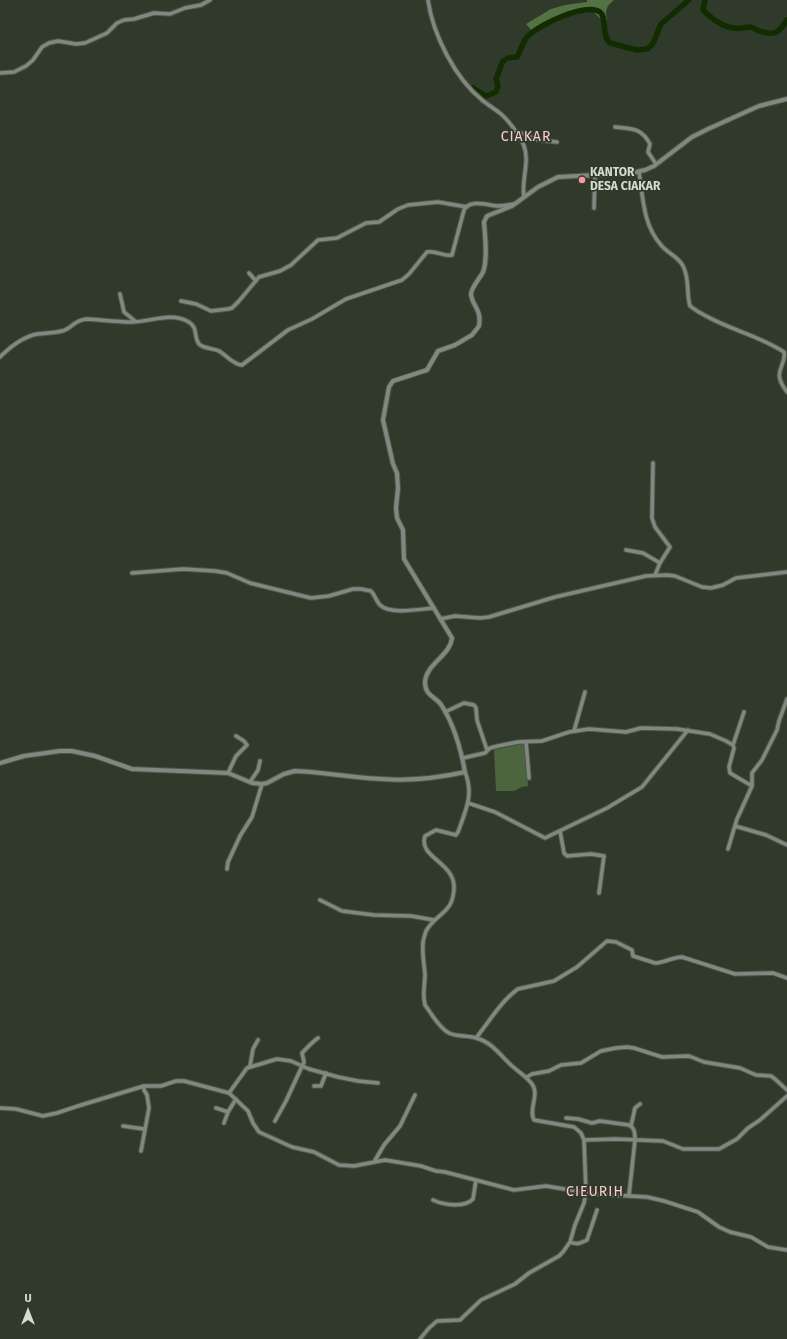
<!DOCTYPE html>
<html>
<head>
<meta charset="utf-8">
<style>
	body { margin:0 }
	#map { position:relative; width:787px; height:1339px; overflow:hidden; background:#303a2b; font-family:"Fira Sans",sans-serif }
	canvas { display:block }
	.north { position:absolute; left:8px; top:1291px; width:40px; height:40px; -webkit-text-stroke:3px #303a2b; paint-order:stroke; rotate:0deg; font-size:11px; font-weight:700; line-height:16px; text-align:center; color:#d5dbd2 }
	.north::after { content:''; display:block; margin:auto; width:14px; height:18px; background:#d5dbd2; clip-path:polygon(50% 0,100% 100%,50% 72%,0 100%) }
</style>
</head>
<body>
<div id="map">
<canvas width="787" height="1339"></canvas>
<div class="north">U</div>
</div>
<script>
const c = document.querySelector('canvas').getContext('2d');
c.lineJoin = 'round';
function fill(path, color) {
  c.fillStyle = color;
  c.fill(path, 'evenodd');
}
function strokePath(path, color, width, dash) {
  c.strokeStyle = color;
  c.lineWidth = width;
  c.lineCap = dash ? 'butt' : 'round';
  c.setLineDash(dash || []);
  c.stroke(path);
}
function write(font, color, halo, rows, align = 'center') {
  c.font = font + ' "Fira Sans",sans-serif';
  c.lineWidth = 3.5;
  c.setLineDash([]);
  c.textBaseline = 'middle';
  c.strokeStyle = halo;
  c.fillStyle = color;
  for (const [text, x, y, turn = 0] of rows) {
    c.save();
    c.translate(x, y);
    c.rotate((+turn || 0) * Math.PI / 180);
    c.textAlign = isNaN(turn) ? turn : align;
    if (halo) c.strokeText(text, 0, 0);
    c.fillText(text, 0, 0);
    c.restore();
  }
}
const green = new Path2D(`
	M525,743L528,786L522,787L514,791H496L494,750Z`);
const forest = new Path2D(`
	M587,0H614C606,6 605,11 607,20L601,19L592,11C571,13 551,22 533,32L526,24L551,9L565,5L587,2Z`);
const river = new Path2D(`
	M705,0L703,10C711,18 723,28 735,28C740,29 745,27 751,27C754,28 756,30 759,31C775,36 779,33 787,20
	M473,88L486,96L496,92L498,86L496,79L503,61L508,58L517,57C521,50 523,40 529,35C540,25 585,2 600,12C607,17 601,35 610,43L637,50L647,49L652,45L654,41L661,24L689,0`);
const minor = new Path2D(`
	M428,0C433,35 455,78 482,100C488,105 495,109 501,114C509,121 521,137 524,146C530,161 521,182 524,197
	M0,73L14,72L26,66L33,60L42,47L49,43L58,41L76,44L85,43L107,33L117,23L124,20L134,19L154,13L170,14L185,8L201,5L210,0
	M615,127C631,129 641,127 650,144L648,152L656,164
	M516,131L538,140L557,142
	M639,172C643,197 643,225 661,245C667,253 679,257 683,266C690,279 686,293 690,306C695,310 700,313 706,316C731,330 760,336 784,352C787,367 770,370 787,392
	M594,208L595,176
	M249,273L256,281
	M120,294L124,312L135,321
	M181,301L196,304L211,311L228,309L232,308L239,301L259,277L280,271L291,265L318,240L337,238L366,223L379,222L398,209L408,205L438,202L467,207
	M0,357C10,347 22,337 37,334C45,333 54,333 62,331C72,329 73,320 87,319C102,320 117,322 132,322C150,322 170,312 187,321C199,327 193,336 199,344C204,349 213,348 219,351C226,355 234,365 242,365L288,330L312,319L346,299L402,280L409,274L427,252C436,250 444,257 452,255L464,210C470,199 487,205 498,206C503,206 509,205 514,204
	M653,463L652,518L655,527L670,547L660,563L655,575
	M626,550L643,553L660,563
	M132,573L183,569L215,571L227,573L250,583L311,598L329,596L353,589H361L371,591C375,595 376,601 380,605C390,615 421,609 434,608
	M440,619L455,616L480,618L489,617L555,597L646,576L667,575L675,576L702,587L711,588L723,585L736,578L787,572
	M445,712L464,703L474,705L476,708L477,720L487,750
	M574,731L585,692
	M526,742L529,778
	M733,745L744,712
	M463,758L485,753L490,748L498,746L518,742L542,741L569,732L589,729L626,732L641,728L677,729L710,734L726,741L733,745L734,748L729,767L730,773L752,786
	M228,773L236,756L247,745L244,741L236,736
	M250,782L258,770L260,761
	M468,803L495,812L545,838L607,808L642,787L688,730
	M735,826L766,835L787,845
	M560,831L564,853L567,856L591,854L604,856L599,893
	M728,849L737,819L752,786V773L762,760L777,730L779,721L787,699
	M227,869L228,862L240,836L252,817L262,784
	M320,900L342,911L374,915L411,916L434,920
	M476,1038C489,1022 501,1001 518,989L554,981L577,967L607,941L616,942L632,950L633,956L655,963C664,963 673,957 682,957L735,974L773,973L787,978
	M250,1066L253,1049L258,1040
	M527,1077L532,1074L549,1071L561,1065L581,1063L601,1051L616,1048L627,1047L634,1048L662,1057L689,1056L704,1062L740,1068L756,1075L771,1076L775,1079L787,1090
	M314,1086H321L326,1073
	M229,1093L247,1068L277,1059L291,1061L309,1069L338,1077L358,1081L378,1083
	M0,1108L16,1109L43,1116L57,1113L78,1106L144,1086H161L176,1081H184L229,1093L248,1111L253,1123L259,1132L292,1147L314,1152L339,1165L354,1166L385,1160L421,1166L436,1171L445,1172L514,1190L546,1186L594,1194L647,1197L664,1201L698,1212L719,1227L730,1232L751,1237L768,1247L787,1250
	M216,1108L228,1112L236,1099
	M566,1118L578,1119L592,1123L600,1121L629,1125C635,1128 635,1134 635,1140L629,1195
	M275,1121L286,1101L304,1062L302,1053C308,1047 312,1042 318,1038
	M224,1123L228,1112
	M123,1126L144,1129
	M631,1126L635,1108L640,1104
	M584,1140L616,1139L663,1141L683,1149H719L737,1139L748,1128L760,1120L787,1096
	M141,1151L149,1108L147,1095L144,1090V1086
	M374,1162L384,1145L400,1126L415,1095
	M433,1200C444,1205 464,1208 473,1199L476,1180
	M570,1242C577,1245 581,1243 587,1240L597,1210
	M420,1339L429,1328L437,1321L460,1320L481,1300L515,1284L529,1273L559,1256L563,1252L570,1242L575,1225L584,1203L586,1192L584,1140L581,1133L574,1127L534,1120C528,1109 540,1095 532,1084C527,1077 519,1072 512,1066C500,1055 492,1042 476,1038C467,1035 457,1037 449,1033C439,1028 431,1013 425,1005C422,994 425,985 425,974C424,964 422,953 423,943C423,939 425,935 426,931C437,912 454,914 454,886C453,862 418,857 425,836L436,830L456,835L458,832C466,810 474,794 465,772`);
const tertiary = new Path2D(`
	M0,763L24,756L60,751H72L95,756L132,769L228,773L252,783L262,784L267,783L284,774L295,771C324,772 353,778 382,779C409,781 438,778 465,772C461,750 454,725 442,706C436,696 425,697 425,682C426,664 450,656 452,638L404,559L403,530L397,518L396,508L398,488L397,473L393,464L383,420L389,387L393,381L427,370L438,351L455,345L472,335L479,326C482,309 472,306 471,294C471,288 480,278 483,272C488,259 485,236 484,222L487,216L512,206L538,187L558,177L632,173L645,170L654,166L692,137L708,129L759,106L787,99`);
const markers = [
	[582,180,4,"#f49aa3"]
];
const poiNames = [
	["KANTOR",590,173],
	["DESA CIAKAR",590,187]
];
const quarterNames = [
	["CIAKAR",526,137],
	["CIEURIH",595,1192]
];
fill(green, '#4c653e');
fill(forest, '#547243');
strokePath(river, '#112c00', 5.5);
strokePath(minor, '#4e5749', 5.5);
strokePath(tertiary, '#4e5749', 6);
strokePath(minor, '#828780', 3.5);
strokePath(tertiary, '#828780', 4);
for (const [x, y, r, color] of markers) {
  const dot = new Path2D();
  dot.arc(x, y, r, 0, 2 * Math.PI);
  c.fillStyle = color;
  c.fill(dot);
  strokePath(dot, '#303a2b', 1.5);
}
write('bold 12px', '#d5dbd2', '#303a2b', poiNames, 'left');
c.letterSpacing = '1px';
write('14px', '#fec9cd', '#303a2b', quarterNames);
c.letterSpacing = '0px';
</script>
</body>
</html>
